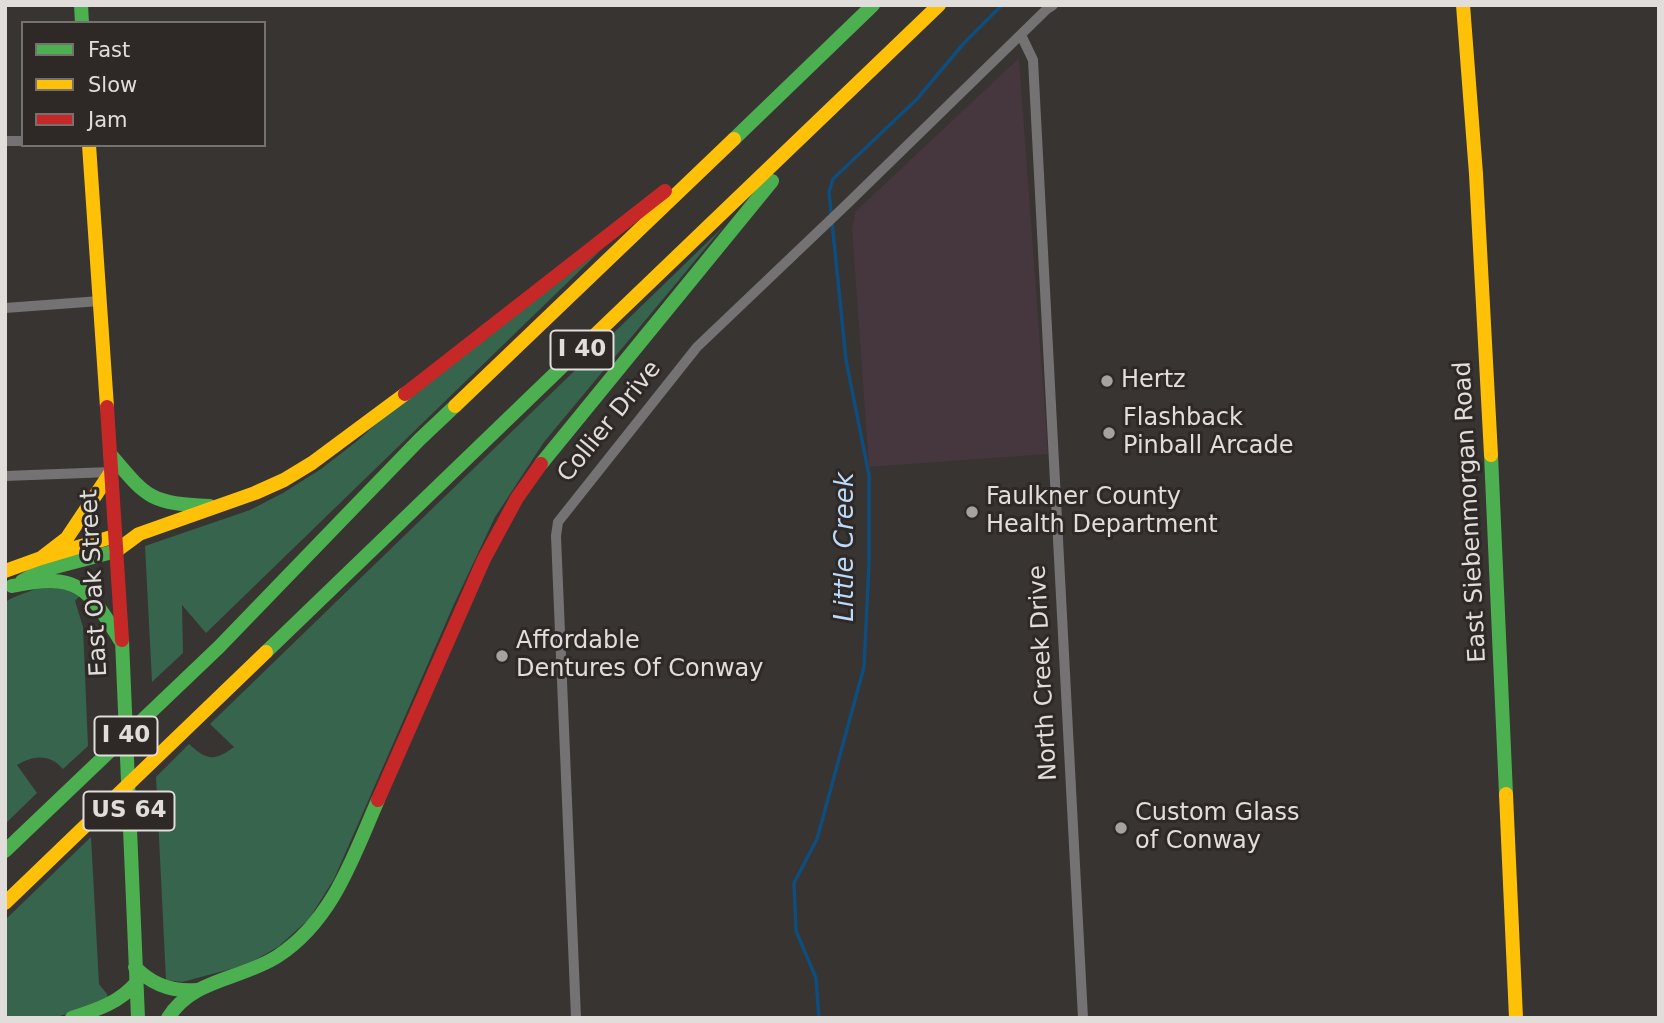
<!DOCTYPE html>
<html>
<head>
<meta charset="utf-8">
<style>
	body { margin:0 }
	#map { position:relative; width:1664px; height:1023px; overflow:hidden; background:#373432; font-family:"DejaVu Sans",sans-serif }
	canvas { display:block }
	.frame { position:absolute; inset:0; border:7px solid #e0dddb; pointer-events:none }
	.legend { position:absolute; left:21px; top:21px; width:245px; height:126px; box-sizing:border-box; background:#2e2927; border:2px solid #75716f; margin:0; padding:9px 12px; list-style:none; font-size:21px; color:#e0dddb }
	.legend li { display:flex; align-items:center; gap:14px; height:35px }
	.legend b { width:35px; border:2px solid #75716f }
</style>
</head>
<body>
<div id="map">
<canvas width="1664" height="1023"></canvas>
<div class="frame"></div>
<ul class="legend">
<li><b style="height:9px;background:#4caf50"></b>Fast</li>
<li><b style="height:9px;background:#ffc107"></b>Slow</li>
<li><b style="height:9px;background:#c62828"></b>Jam</li>
</ul>
</div>
<script>
const c = document.querySelector('canvas').getContext('2d');
c.lineJoin = 'round';
function fill(path, color) {
  c.fillStyle = color;
  c.fill(path, 'evenodd');
}
function strokePath(path, color, width, dash) {
  c.strokeStyle = color;
  c.lineWidth = width;
  c.lineCap = dash ? 'butt' : 'round';
  c.setLineDash(dash || []);
  c.stroke(path);
}
function write(font, color, halo, rows, align = 'center') {
  c.font = font + ' "DejaVu Sans",sans-serif';
  c.lineWidth = 6;
  c.setLineDash([]);
  c.textBaseline = 'middle';
  c.strokeStyle = halo;
  c.fillStyle = color;
  for (const [text, x, y, turn = 0] of rows) {
    c.save();
    c.translate(x, y);
    c.rotate((+turn || 0) * Math.PI / 180);
    c.textAlign = isNaN(turn) ? turn : align;
    if (halo) c.strokeText(text, 0, 0);
    c.fillText(text, 0, 0);
    c.restore();
  }
}
const commercial = new Path2D(`
	M1019,58L1048,454L869,467L852,229L855,212Z`);
const green = new Path2D(`
	M723,227L544,442L495,517L454,604L334,879L309,919L278,947L246,965L182,982L166,980L156,777L189,744C207,761 215,761 234,747L210,724Z
	M601,250L206,633L182,605L183,653L152,682L145,546L250,510L283,493L321,469L357,441L410,394Z
	M56,584L82,593L75,601L83,627L88,746L63,769C50,754 34,755 17,765L37,793L5,824V602C20,593 39,588 56,584Z
	M91,837L99,984L107,994L108,1002L53,1018H5V920Z`);
const stream = new Path2D(`
	M819,1018L816,978L796,931L794,883L817,839L864,667L869,564V475L846,360L829,192L833,179L917,99L964,43L1002,5`);
const street = new Path2D(`
	M1021,35L1033,60L1083,1018
	M5,141H23
	M5,308L100,301
	M5,476L111,472
	M576,1018L556,536L558,522L697,347L845,206L1047,9L1053,5`);
const fast = new Path2D(`
	M81,5L82,23
	M734,139L873,5
	M110,454C148,499 150,503 210,506
	M1491,455L1506,794
	M541,464L772,181
	M22,581L40,571L116,551
	M12,586C77,572 87,586 120,640
	M122,640L138,1018
	M266,652L570,359
	M5,851L219,647L419,440L455,406
	M135,967C152,985 172,992 197,990
	M72,1018C96,1010 119,1003 136,983
	M168,1018C193,978 241,980 278,956C333,920 353,857 378,800`);
const slow = new Path2D(`
	M1463,5L1476,174L1491,455
	M89,145L107,407
	M570,359L939,5
	M455,406L734,139
	M116,551L139,534L255,493L284,480L312,463L405,394
	M41,558L67,538L111,472
	M5,571L41,558L115,536
	M1506,794L1516,1018
	M5,903L266,652`);
const jam = new Path2D(`
	M405,394L665,191
	M107,407L122,640
	M378,800L484,559L517,498L541,464`);
const markers = [
	[1107,381,7,"#a5a2a0"],
	[1109,433,7,"#a5a2a0"],
	[972,512,7,"#a5a2a0"],
	[502,656,7,"#a5a2a0"],
	[1121,828,7,"#a5a2a0"]
];
const shields = [
	[582,350,63],
	[126,736,63],
	[129,811,91]
];
const shieldNames = [
	["I 40",582,350],
	["I 40",126,736],
	["US 64",129,811]
];
const poiNames = [
	["Hertz",1121,381],
	["Flashback",1123,419],
	["Pinball Arcade",1123,447],
	["Faulkner County",986,498],
	["Health Department",986,526],
	["Affordable",516,642],
	["Dentures Of Conway",516,670],
	["Custom Glass",1135,814],
	["of Conway",1135,842]
];
const streetNames = [
	["Collier Drive",610,422,-51],
	["East Siebenmorgan Road",1471,512,-93],
	["East Oak Street",95,583,-93],
	["North Creek Drive",1044,673,-93]
];
const waterNames = [
	["Little Creek",846,547,-90]
];
fill(commercial, '#46363e');
fill(green, '#37644d');
strokePath(stream, '#0f4d7c', 3.5);
strokePath(street, '#747272', 10);
strokePath(fast, '#4caf50', 14);
strokePath(slow, '#ffc107', 14);
strokePath(jam, '#c62828', 14);
for (const [x, y, r, color] of markers) {
  const dot = new Path2D();
  dot.arc(x, y, r, 0, 2 * Math.PI);
  c.fillStyle = color;
  c.fill(dot);
  strokePath(dot, '#2e2927', 2.5);
}
for (const [x, y, w] of shields) {
  const box = new Path2D();
  box.roundRect(x - w / 2, y - 19.5, w, 39, 5);
  c.fillStyle = '#2e2927';
  c.fill(box);
  strokePath(box, '#e0dddb', 2);
}
write('bold 23px', '#e0dddb', null, shieldNames);
write('24px', '#e0dddb', '#2e2927', poiNames, 'left');
write('24px', '#e0dddb', '#2e2927', streetNames);
write('italic 26px', '#bcdbfb', '#2e2927', waterNames);
</script>
</body>
</html>
